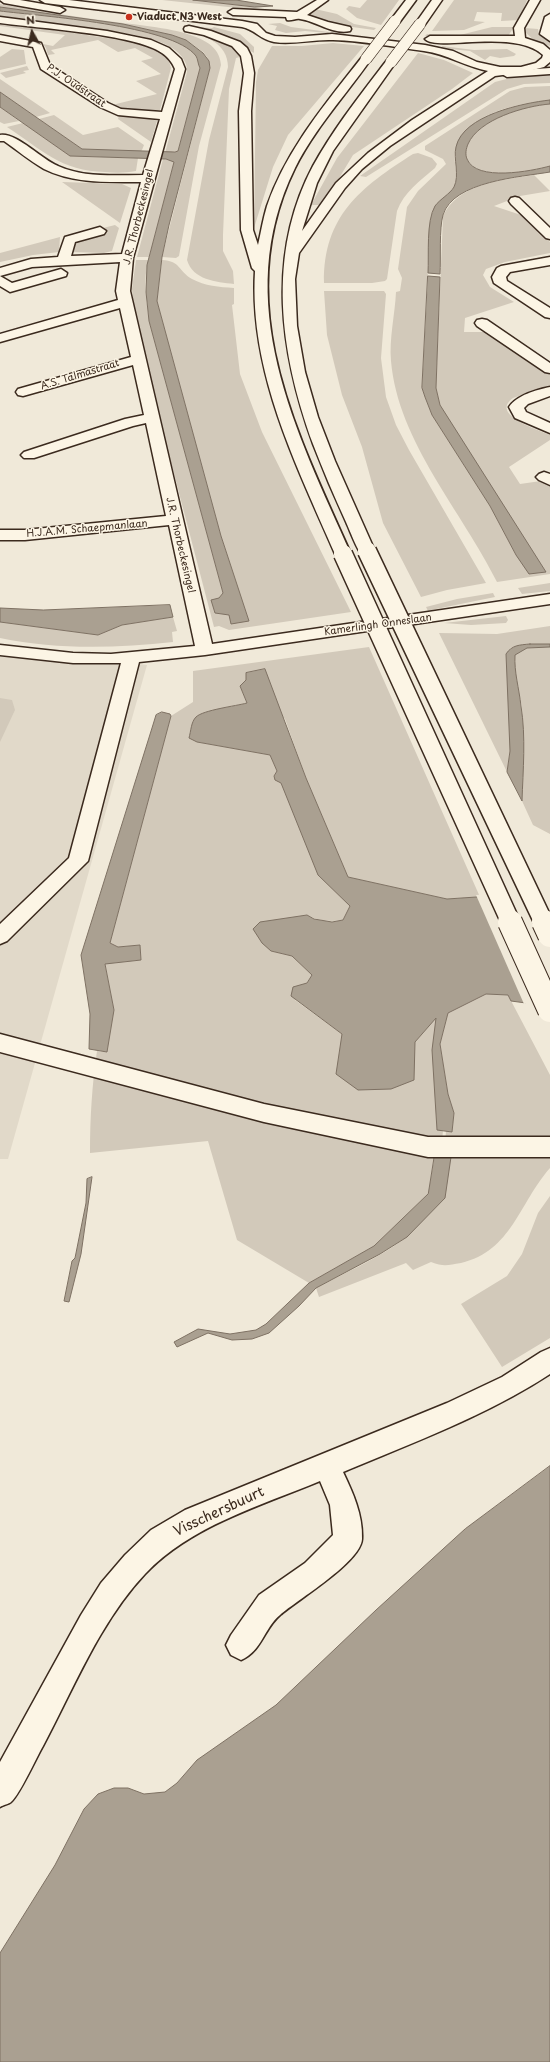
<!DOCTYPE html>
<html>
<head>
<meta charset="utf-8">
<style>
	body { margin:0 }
	#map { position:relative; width:550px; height:2062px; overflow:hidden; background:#f0e9d9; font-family:"Playpen Sans",sans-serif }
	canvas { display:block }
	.north { position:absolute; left:12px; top:12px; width:40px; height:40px; -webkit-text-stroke:3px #fcf5e5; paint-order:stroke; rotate:352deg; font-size:11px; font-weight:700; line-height:16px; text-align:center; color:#3b2a1e }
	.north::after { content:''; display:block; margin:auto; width:14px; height:18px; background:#3b2a1e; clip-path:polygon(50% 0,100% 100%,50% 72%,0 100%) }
</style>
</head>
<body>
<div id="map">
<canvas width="550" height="2062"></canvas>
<div class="north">N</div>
</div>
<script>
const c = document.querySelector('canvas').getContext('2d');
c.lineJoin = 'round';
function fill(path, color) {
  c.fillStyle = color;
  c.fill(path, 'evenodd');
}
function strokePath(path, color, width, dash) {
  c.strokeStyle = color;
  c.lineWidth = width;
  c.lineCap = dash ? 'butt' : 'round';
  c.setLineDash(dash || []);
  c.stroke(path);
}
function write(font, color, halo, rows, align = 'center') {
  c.font = font + ' "Playpen Sans",sans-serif';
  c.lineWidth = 3;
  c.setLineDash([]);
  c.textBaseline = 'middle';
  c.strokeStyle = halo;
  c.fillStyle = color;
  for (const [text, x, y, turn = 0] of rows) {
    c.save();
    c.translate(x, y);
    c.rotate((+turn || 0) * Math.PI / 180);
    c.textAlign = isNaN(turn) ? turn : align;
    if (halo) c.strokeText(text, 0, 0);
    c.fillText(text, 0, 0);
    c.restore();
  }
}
const built = new Path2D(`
	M0,648L147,665L8,1159H0Z`);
const green = new Path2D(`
	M162,0H193L263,8L247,9Z
	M367,0H399L381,25L357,18L346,9L349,6L360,8Z
	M454,0H527L519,20L501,21L502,13L477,12L474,21L485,22L464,30L432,31Z
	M0,4C38,11 76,17 115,22C138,25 175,28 196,37C209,42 220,50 221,65L199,146L179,256L176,258L162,257L210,68L207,57L203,52L186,40L172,35L123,24L0,7Z
	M315,9L337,14L354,24L376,28L374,30L338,25L306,14Z
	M0,11C39,16 174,25 196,56C198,59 198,64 200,68L178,151L165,153L187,72C188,57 173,47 160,42C138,34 112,31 88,28C59,24 29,20 0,16Z
	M0,22L133,42L159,52L169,61L171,68L160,110C146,114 125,113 112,105L157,94L136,81L161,74L141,61L153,58L135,48L118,52L98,40L51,50L55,54L48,55L46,48L43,44L53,46L65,35L0,26Z
	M280,23L291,27L329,32L328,33L305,31L286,33L275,30L277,26L268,24Z
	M194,27L212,28L214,27L240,34L254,47V53L224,35Z
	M492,27H514L508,36L462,37L425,36L427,34L460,35Z
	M525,28L538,29L539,35L550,42V46L536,42L525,32Z
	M184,30C193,29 221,40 230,45C235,47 237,52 240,57L236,58L229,89L223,235V251L233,271L234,284C216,282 193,280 187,260L209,140L228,67C228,43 204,35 184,30Z
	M333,43L364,46L288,135L273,167L254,228L256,82L258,70L272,46H302Z
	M442,46L474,50L507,49L516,54L514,56L500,58L490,56L485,60L470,51L441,48Z
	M12,49L24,50L26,64L0,70V57Z
	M418,53L444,60L473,73L452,89L353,155L323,205H311L337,158Z
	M27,66L29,70L23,71L26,73L6,78L0,73Z
	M550,73V83L524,84L507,89L366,177L360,176L495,82L514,77Z
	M0,79L50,113L36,117L0,92Z
	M550,86V100C516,104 464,113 455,153C453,164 460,176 454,187C449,196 438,200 431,215L422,388L432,415L490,506L516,555L545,571L446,418L440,405L436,388L443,216C458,183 502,180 534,175L550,191L520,196L494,206L521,215L550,242V253L505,262L486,269L483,275L490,287L514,302L465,318L464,332H486L550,375V385L513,398C489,415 539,430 550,435V440L509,467L520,484L541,481L550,485V574L497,582C462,511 398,442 391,361C389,339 395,314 396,292L400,291L402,278L398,269L407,207L418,191L446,164L443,159L425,150V146L510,91L525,87Z
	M550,104V166C532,171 476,182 467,159C465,154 466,149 468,144C479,119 525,106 550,104Z
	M0,107L19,121L4,124L0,122Z
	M54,115L83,135L118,127L144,145L142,150L140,152L82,149L39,119Z
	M119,116L148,118L157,121L151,142L118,119Z
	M23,123L70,156L138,158L136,171C125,173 116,173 105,172C61,171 42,150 7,127Z
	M418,153L432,158L437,164L435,168C420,181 404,192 397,211L387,279L385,281L372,283H324C323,216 361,187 413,154Z
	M163,159L172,160L174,162L149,257H137Z
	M62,182L122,184L131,188L120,223Z
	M115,225L119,228L112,251L104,253L71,252L74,244L77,241L108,232L103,228Z
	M60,237L59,252L33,255L0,262V253Z
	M136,260H149C142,279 147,301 149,321L223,593L219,598L215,613L221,612L249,621L221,536L157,301L162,260C181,261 178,271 192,279C205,286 219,287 234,288V304L232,305L240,374L262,432L351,612L229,630L219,626L214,627L136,328L132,289Z
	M324,291H384L386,294L381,358L386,397L396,425L409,450L486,583L447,590L421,597L383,523L362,447L342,395L327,335Z
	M550,583V591L522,594L518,588Z
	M493,593L495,597L431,610L428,611L426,607L457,599Z
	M506,616L508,620L506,623L471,625L444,623Z
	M173,617L177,631L172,632L173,642C116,648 57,650 0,638V622L98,635L122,625Z
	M550,626V644H530L510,648V751L507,772L439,633L497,634Z
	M369,647L480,897L447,899L348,877L306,778L285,719L246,680L240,686L247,703L224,708L197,742L270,755L277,771L274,776L281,783L350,906L343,920C330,922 318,921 307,915L297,917L271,951L292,956L312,975L295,1000L342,1034L415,1042L436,1017L437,1130H443L441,1155L435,1154L428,1194L374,1246L309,1283L237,1240L208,1141L90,1153C90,1118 92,1085 97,1051L107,1052L114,1010L105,963L141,960L140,945L118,947L110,943L171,716L193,702V671Z
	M550,647V834L533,825L522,801L523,765L522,707L514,669L515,654L527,648Z
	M0,698L12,700L15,710L0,742Z
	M486,994L508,995L550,1075V1168C519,1203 512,1251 461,1263C448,1265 444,1267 431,1262L413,1270L406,1263L319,1297L316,1288C340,1275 395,1251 412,1231L451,1157L444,1156L446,1131L452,1132L454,1113L448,1094L440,1044L448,1013Z
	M550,1196V1338L502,1367L461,1304L507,1276L522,1254L538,1213Z`);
const water = new Path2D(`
	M193,0H236L273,6L255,7Z
	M0,7L123,24L172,35L186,40L203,53L209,61L210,68L169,225L162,257L157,301L221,536L249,621L231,624L229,615L215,613L211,600L219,598L223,593L149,321L146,292L147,265L174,162L166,159L70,156L0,107V92L82,149L175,152L178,151L200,68C198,65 198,59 196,56C173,25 40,16 0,11Z
	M550,100V104C525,106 479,119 468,144C466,149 465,154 467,159C476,182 532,171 550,166V172C521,177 453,181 443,215C439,229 441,258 440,274L428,273C429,255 426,221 435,206C440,199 450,194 454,187C460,175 453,159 456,147C463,115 523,103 550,100Z
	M428,276L440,277L436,388L440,405L546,572L529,574L516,555L490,506L432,415L425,397L422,388Z
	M170,605L173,617L122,625L98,635L0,622V608L43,610Z
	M530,644H550V647L527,648L515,655C514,672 519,688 521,706C526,737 523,770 522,801L507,772L510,751L506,654C512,645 519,645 530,644Z
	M265,669L306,778L348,877L447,899L550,892L526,1003L511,1001L508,995L486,994L448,1013L440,1044L448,1094L454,1113L452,1132L437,1130L432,1050L436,1018L415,1042L414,1080L391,1089L358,1090L336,1074L342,1034L291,996L293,987L307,983L312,975L292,956L271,951L262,943L253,929L260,922L307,915L314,919L332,922L343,920L350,906L318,875L281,783L275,780L274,776L277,771L270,755L197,742L189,738C191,731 191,722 196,717C203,710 236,706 247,703L240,686L246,680V673Z
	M162,712L170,714L171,716L110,943L118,947L140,945L141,960L105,964L114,1010L107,1052L89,1049L90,1014L81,955L152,728L156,715Z
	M435,1154L451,1157L445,1198L407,1237L380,1254L316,1288L299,1306L269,1333L252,1339L232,1340L208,1333L177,1347L174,1342L198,1329L230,1334L256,1330L266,1324L309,1283L374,1246L428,1194Z
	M92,1177L81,1254L69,1302L64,1301L72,1261L75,1258L86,1203L87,1179Z
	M550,1466V2062H0V1953L55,1865L84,1809L98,1794L114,1788H128L144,1794L165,1792L177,1783L197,1760L276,1705L376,1610L465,1529Z`);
const pier = new Path2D(`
	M550,890V1002L524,1004L476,895Z`);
const minor = new Path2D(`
	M0,17L107,31L151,40L169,48L181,59L185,69L133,258L130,291L212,644L550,594V604L205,655L139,662L88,861L7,941L0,944V924L69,858L121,663H73L0,655V645L73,653L111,654L195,646L169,525L25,540H0V530H25L166,516L146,423L133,426L34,458H24L21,455L24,452L125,419L144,415L133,365L23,396L18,395L16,392L18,389L131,357L120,308L0,342V334L118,300L116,291L120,262L32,267L0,276V268L31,259L58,257L65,237L100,227L106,231L104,234L75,242L71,256L122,254L141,182C108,182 74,184 44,169C30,161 17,150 4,141H0V135C16,132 41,159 58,166C85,178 115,175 143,175L160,119L118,115L100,107L41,69L33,47L0,41V35L41,43L50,65L108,103L121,109L162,112L175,69C172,62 168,57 162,53C136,34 36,28 0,23Z
	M550,68V74L507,77L502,74L507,71Z
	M515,197L519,198L550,228V239L546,238L511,204L509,201L511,198Z
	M550,257V265L510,272L506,277L507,281L550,308V318L545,317L494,283L492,277L497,268L501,266Z
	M61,269L67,273L66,276L10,292L0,286V276L12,283Z
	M482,319L487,320L550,363V373L545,372L477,326L475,323L477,320Z
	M550,387V396L528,404L524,408L526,412L550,423V433L515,418L509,407C517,395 536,390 550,387Z
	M544,472L550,474V485L539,480L536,477L539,474Z
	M0,1034L264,1104L428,1137H550V1157H428L264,1122L0,1052Z
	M550,1348V1374C486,1416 414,1442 343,1472C353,1493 363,1515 362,1539C361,1562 297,1600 280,1615C264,1628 262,1651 241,1660L231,1655L226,1645L231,1635L259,1595L305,1563L333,1535L330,1505L320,1481C260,1506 190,1526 145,1574C99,1623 74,1688 43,1746C36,1758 20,1794 11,1802C9,1804 3,1805 0,1807V1762L81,1615L101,1583L125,1555L151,1530L185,1510L447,1403L502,1377L541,1352Z`);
const major = new Path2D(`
	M0,0H20L60,7L65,10L60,13L4,3Z
	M40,0H69L242,21L257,24L266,33L275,36L295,37L332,34L425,45L453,51L477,62L500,67H521L536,63L542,58L543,55C515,28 436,52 425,39L430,36H515L514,28L530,0H540L524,28L525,38L543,44L550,50V62L544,67L525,72L495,76L390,146L362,169L345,188L299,253L295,279L297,326L305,372L318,417L335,461L375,551L373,554H361C355,545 351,533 346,522C334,496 323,470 313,444C280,353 266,255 313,166C334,128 361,94 387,60H395L396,62L333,151L317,183L302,231L336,183L368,153L412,120L488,71C466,67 447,54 424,51C394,47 363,41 333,40C313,39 294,45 274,42C261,40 254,29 242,27L45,3Z
	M317,0H328L307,15L328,22L350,27L351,29L350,31C333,35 316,21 300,19C296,18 292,21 287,20L286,17L233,15L228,12L233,9L297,12Z
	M406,0H416L399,23H391L390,21Z
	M432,0H442L424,26H416L415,24Z
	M550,14V41L540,34L545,17Z
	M189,26L211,31L240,42L247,48L251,56L254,73L251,111L253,230L258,245C261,232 263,219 267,206C286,150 326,103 362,57L366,56L371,59C346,95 315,128 295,168C229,302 296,431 351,554L349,557H337L335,554C296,464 249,372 255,271L252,268L241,230L239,111L244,73L241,56L232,46L204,35L185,31L184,29L185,27Z`);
const majorBridgeFar2 = new Path2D(`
	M366,59L395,21
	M391,62L420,24`);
const majorBridgeFar1 = new Path2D(`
	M367,551L544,923
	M343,554L511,923`);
const majorBridge = new Path2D(`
	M510,922L550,1010
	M544,922L550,935`);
const markers = [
	[129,17,4,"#c8321e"]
];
const farPoinames = [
	["Viaduct N3 West",137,17]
];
const farStreetnames = [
	["P.J. Oudstraat",76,86,34],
	["J.R. Thorbeckesingel",139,217,-76],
	["A.S. Talmastraat",80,375,-17],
	["H.J.A.M. Schaepmanlaan",87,529,-5],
	["J.R. Thorbeckesingel",180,545,77],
	["Kamerlingh Onneslaan",378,625,-8]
];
const nearStreetnames = [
	["Visschersbuurt",219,1512,-25]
];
fill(built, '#e1d9c9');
fill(green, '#d2c9ba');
fill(water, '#aaa091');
strokePath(water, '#7e7163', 1);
fill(pier, '#f0e9d9');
strokePath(minor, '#3b2a1e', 3);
strokePath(major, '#3b2a1e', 3);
fill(minor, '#fcf5e5');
fill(major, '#fcf5e5');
strokePath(majorBridgeFar2, '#3b2a1e', 12, []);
strokePath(majorBridgeFar1, '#3b2a1e', 21, []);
strokePath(majorBridge, '#3b2a1e', 26, []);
strokePath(majorBridgeFar2, '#fcf5e5', 11);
strokePath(majorBridgeFar1, '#fcf5e5', 18);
strokePath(majorBridge, '#fcf5e5', 24);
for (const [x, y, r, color] of markers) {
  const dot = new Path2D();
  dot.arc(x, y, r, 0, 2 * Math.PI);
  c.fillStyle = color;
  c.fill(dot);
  strokePath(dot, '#fcf5e5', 1.5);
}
write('bold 10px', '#3b2a1e', '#fcf5e5', farPoinames, 'left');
write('10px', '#3b2a1e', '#fcf5e5', farStreetnames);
write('14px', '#3b2a1e', '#fcf5e5', nearStreetnames);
</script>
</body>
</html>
